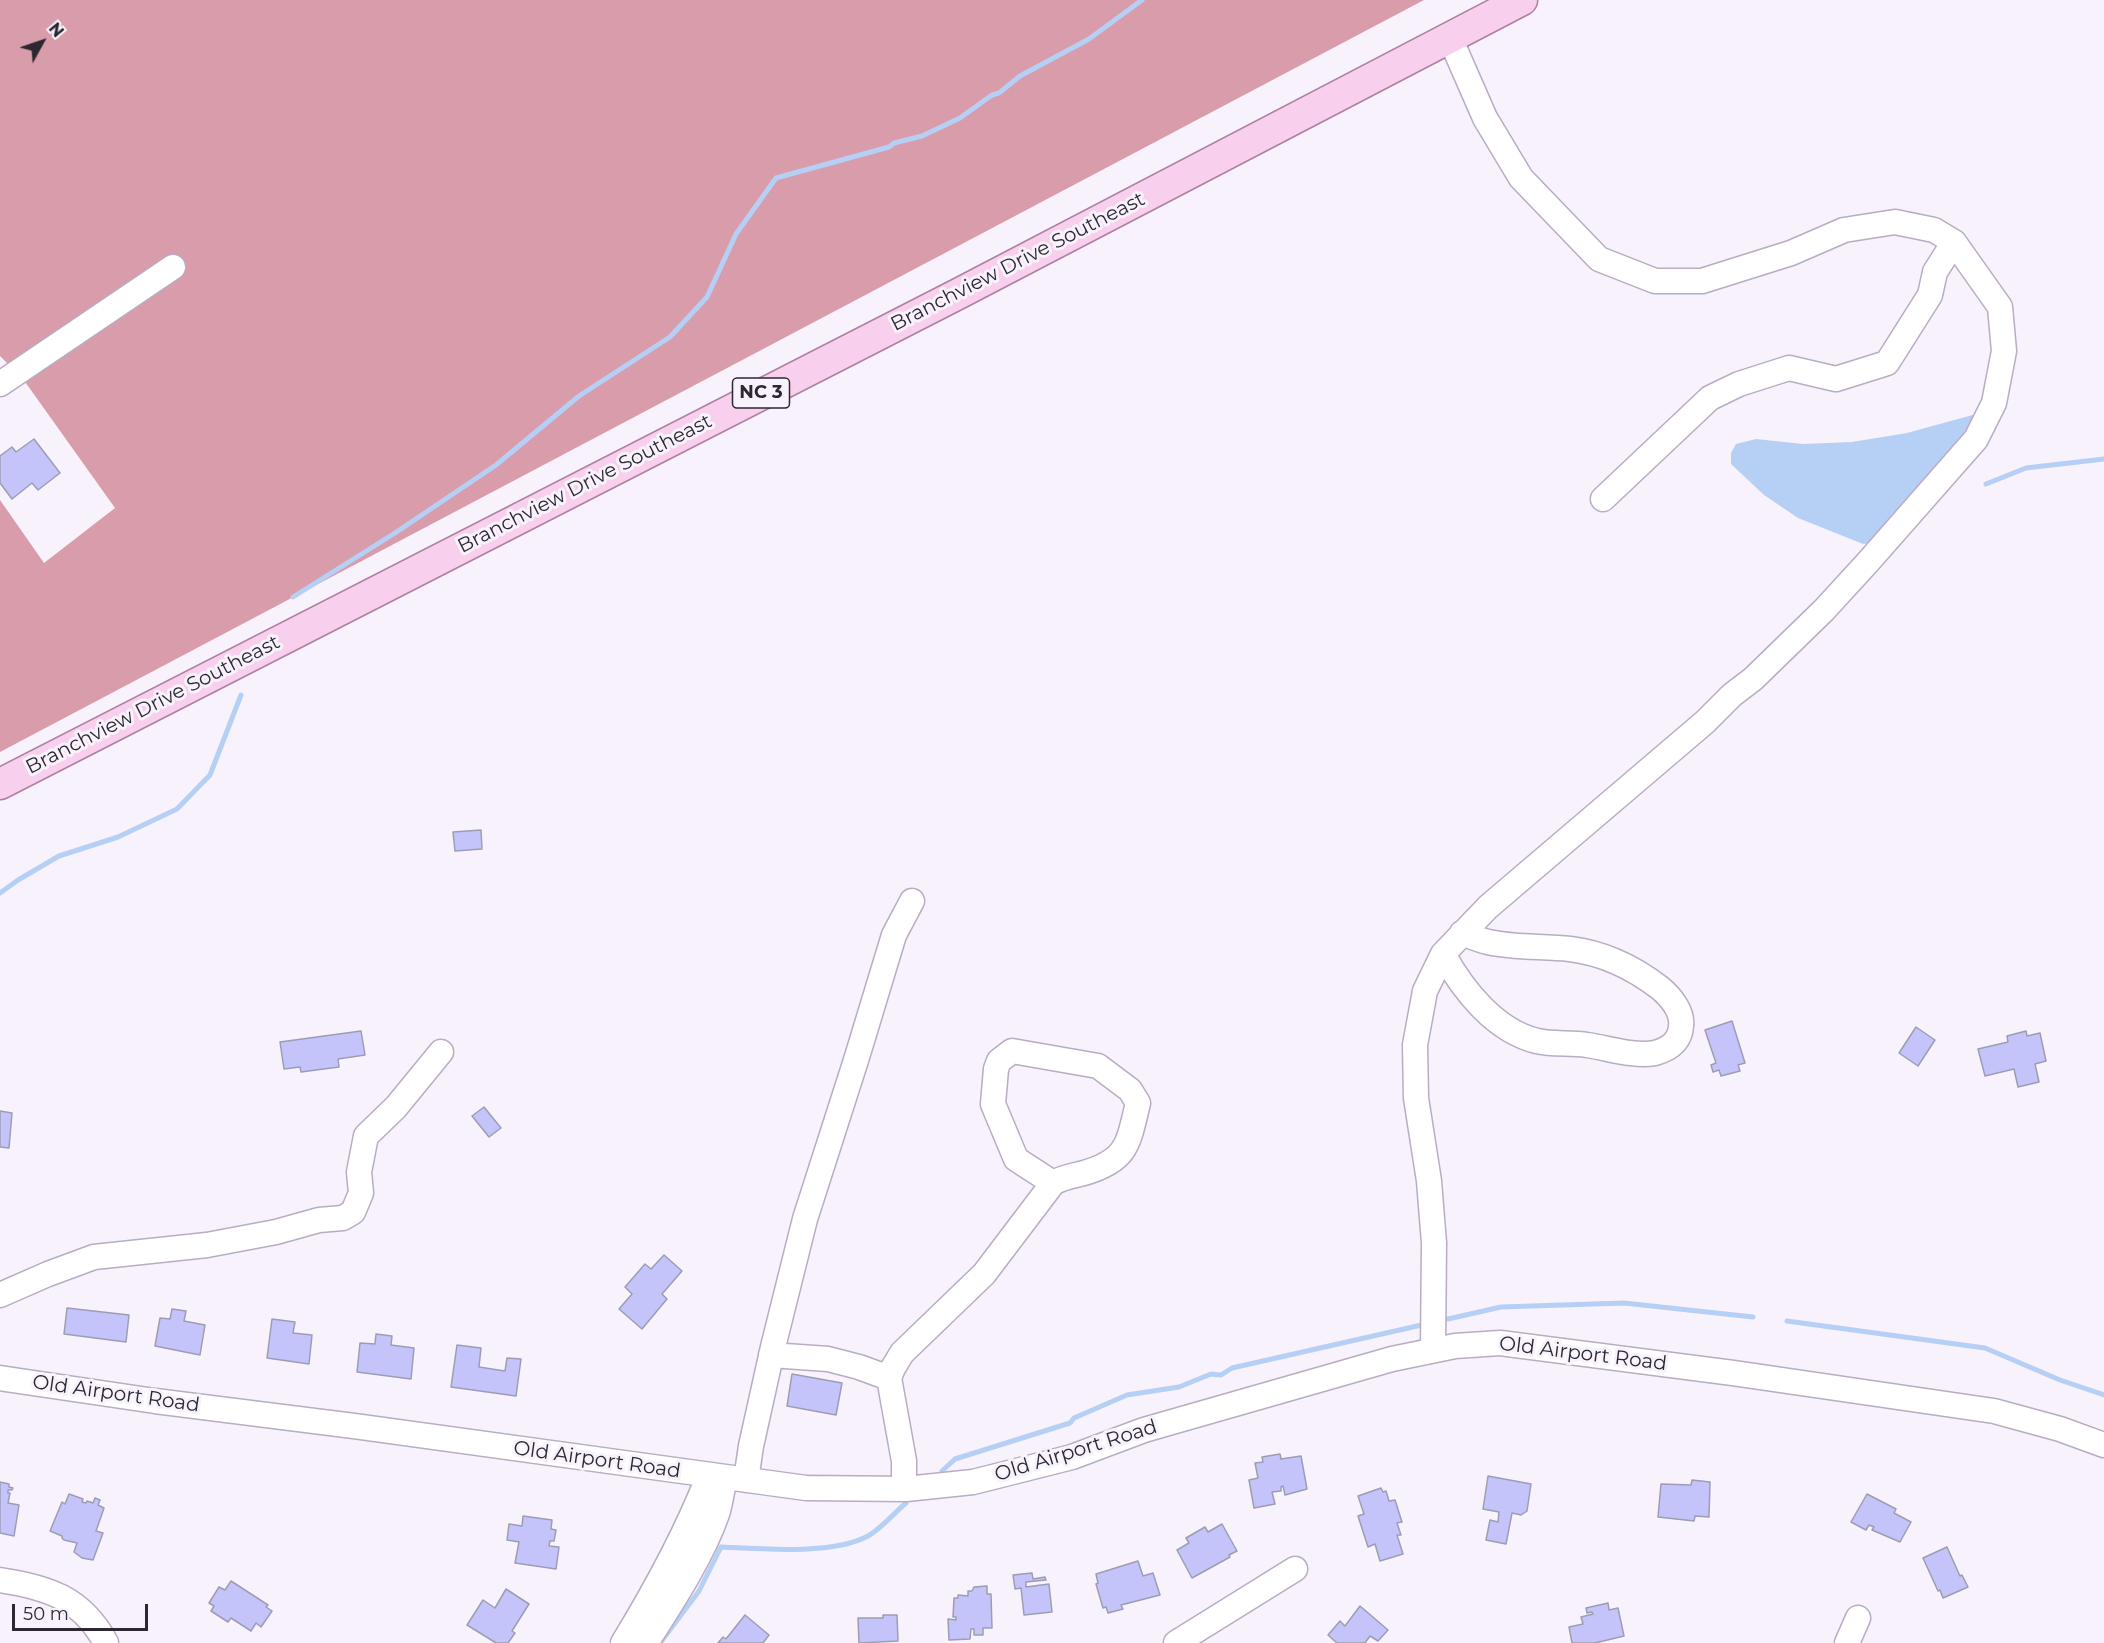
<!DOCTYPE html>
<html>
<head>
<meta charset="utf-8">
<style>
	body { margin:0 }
	#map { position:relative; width:2104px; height:1643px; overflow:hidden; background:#f8f2fc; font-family:Montserrat,sans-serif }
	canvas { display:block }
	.north { position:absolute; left:12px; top:12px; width:60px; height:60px; -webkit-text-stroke:4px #f8f2fc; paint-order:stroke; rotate:50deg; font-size:16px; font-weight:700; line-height:24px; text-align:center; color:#2c2730 }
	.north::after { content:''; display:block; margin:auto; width:21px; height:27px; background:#2c2730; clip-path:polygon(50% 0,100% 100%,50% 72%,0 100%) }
	.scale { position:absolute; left:12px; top:1604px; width:136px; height:27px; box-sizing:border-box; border:3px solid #2c2730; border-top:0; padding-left:8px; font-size:18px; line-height:21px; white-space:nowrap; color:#2c2730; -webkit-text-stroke:4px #f8f2fc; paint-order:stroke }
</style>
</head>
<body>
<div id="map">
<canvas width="2104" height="1643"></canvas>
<div class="north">N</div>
<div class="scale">50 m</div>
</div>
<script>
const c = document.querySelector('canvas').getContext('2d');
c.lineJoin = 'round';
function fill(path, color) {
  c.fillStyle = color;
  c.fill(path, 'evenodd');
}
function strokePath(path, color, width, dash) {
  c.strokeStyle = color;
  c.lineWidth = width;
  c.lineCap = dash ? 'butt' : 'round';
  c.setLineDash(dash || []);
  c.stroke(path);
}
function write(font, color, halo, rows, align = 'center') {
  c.font = font + ' Montserrat,sans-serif';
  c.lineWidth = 6;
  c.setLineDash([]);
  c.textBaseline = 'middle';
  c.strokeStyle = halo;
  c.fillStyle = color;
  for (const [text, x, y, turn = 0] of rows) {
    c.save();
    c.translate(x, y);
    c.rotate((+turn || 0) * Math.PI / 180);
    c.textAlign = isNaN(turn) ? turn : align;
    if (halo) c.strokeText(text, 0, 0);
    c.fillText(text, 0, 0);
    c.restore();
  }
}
const forest = new Path2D(`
	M0,0H1424L0,752V500L44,563L115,508L23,379L0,356Z`);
const water = new Path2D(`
	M1976,414L1974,425L1871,543L1863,544L1798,518L1764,495L1731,464V453L1736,444L1756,439L1803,444L1852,442L1907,433Z`);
const stream = new Path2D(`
	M1986,484L2026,468L2104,459
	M293,597L395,533L496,465L579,396L670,337L707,297L736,234L776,178L889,147L894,143L922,136L960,118L992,95L999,93L1020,76L1089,39L1142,0
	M0,893L18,880L59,856L118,837L177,809L210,775L241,695
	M1448,1319L1501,1307L1624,1303L1753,1317
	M1787,1321L1985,1348L2060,1380L2104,1395
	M942,1471L955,1459L1070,1423L1074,1418L1127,1395L1179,1387L1211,1374L1221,1375L1232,1368L1426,1324
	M660,1643L699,1591L721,1547C761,1549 833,1555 868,1536C882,1528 894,1513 906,1503`);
const building = new Path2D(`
	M34,439L60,473L38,490L32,483L12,499L0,483V456L12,447L16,452Z
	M481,830L482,849L455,851L453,832Z
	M1732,1021L1745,1063L1738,1065L1740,1071L1721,1076L1719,1070L1713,1072L1711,1065L1716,1063L1705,1030Z
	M1916,1027L1935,1040L1918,1066L1899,1053Z
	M361,1031L365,1055L338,1059L339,1067L301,1072L300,1067L284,1069L280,1042Z
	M2026,1031L2027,1036L2040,1033L2046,1061L2035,1064L2039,1082L2018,1087L2014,1069L1985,1076L1978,1049L2008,1042L2007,1036Z
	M484,1107L501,1128L489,1137L472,1116Z
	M0,1111L12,1113L9,1148L0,1147Z
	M664,1255L682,1271L662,1294L667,1299L642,1329L619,1309L632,1294L625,1287L645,1264L651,1269Z
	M67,1308L129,1315L126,1342L64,1334Z
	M172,1309L186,1311L184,1321L205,1325L200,1355L155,1346L160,1318L170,1319Z
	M272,1319L295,1322L293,1333L312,1335L309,1364L267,1358Z
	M376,1334L392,1336L391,1345L414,1348L411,1379L357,1372L360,1343L375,1344Z
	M457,1345L481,1348L479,1367L505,1371L507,1358L521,1359L516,1396L451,1387Z
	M792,1374L842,1383L836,1415L787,1406Z
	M1280,1454L1281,1459L1301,1456L1307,1489L1285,1495L1283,1486L1281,1487V1491L1272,1492L1275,1504L1254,1508L1249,1480L1258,1478L1255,1463L1263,1462L1262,1457Z
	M1488,1476L1531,1484L1527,1511L1521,1515L1512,1513L1506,1544L1486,1540L1490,1520L1498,1522L1499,1512L1483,1509Z
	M1692,1480L1710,1482L1709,1517L1695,1516L1694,1521L1658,1517L1661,1484L1691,1485Z
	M0,1482L9,1484V1487L13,1488L12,1490H8V1493H10L8,1503L19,1505L14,1536L0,1533Z
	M1381,1488L1383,1492L1386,1491L1389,1501L1395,1500L1402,1522L1397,1523L1401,1535H1397L1403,1554L1380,1561L1375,1544L1368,1547L1358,1516L1364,1514L1358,1496Z
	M69,1494L83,1499L82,1502L86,1503L87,1501L93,1503L95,1498L100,1500L98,1505L104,1508L96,1531L103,1533L93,1560L82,1558L74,1552L77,1543L64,1540L62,1538V1536L50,1531L62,1502L65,1504Z
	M1867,1494L1896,1509L1894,1513L1911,1522L1900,1542L1872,1530L1874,1527L1869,1525L1866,1530L1851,1522Z
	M523,1516L552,1520L551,1529L556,1530L554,1541H550L549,1546L559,1547L556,1569L515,1563L519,1542L507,1540L509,1524L522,1526Z
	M1222,1524L1237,1551L1229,1555L1230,1557L1192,1578L1177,1550L1189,1543L1186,1538L1205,1527L1208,1532Z
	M1947,1547L1960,1576L1962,1575L1968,1587L1943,1598L1940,1590L1938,1591L1923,1558Z
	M1138,1561L1143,1576L1153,1573L1160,1595L1121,1605L1123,1609L1108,1613L1106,1607L1103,1608L1096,1584L1098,1583L1096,1574Z
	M1032,1573L1033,1579L1045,1577L1046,1580L1026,1582V1587L1049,1584L1052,1612L1024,1615L1021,1588L1015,1589L1013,1575Z
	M231,1581L268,1605L266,1607L272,1611L261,1627L256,1623L251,1631L231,1618L228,1622L211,1611L214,1606L209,1603L219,1587L225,1590Z
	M987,1586V1594H991L992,1628H983V1635H974V1629H971L970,1639L949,1640L948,1619L956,1620V1617H953L954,1598H958V1595L968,1596V1591H972L974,1587Z
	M506,1589L529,1604L512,1631L515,1633L508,1643H496L467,1625L483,1600L495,1608Z
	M1608,1603L1609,1610L1618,1608L1624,1636L1595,1643H1572L1569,1627L1583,1624L1581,1617L1593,1614L1592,1612L1587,1613L1586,1608Z
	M1360,1606L1388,1630L1378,1641L1370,1636L1365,1643H1337L1328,1635L1340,1621L1345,1626Z
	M745,1615L769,1635L763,1643H718L723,1637L726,1639Z
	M883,1615H897L898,1641L859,1643L858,1618H883Z`);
const minor = new Path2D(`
	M0,384L173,267
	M1603,499L1710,398L1739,384L1789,368L1836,379L1887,363L1930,295L1935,272L1954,242
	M1443,954C1463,990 1495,1031 1537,1041C1553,1045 1571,1042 1587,1045C1608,1048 1634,1057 1655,1053C1669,1049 1680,1042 1681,1026C1683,1012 1671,997 1660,988C1634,968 1603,953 1570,949C1543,946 1514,948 1488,942C1479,940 1470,936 1462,933
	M0,1295L48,1274L94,1257L207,1245L276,1232L319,1220L343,1218L353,1212L361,1193L359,1172L366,1136L396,1107L441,1052
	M1433,1349L1434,1243L1429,1181L1416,1098L1415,1045L1425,991L1443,954L1488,907L1705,722L1732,695L1753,679L1824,610L1868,562L1976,439L1994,403L2004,351L2000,307L1954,242L1934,230L1895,222L1844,230L1791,253L1702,281H1655L1599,259L1521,178L1485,118L1450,38
	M771,1355L828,1359L859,1367L889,1378
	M0,1378L155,1401L354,1426L806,1488L906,1489L973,1482L1072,1457L1144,1430L1392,1359L1455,1346L1500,1343L1733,1373L1994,1411L2060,1429L2104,1445
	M746,1480L751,1446L773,1347L805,1219L857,1057L894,935L912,901
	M904,1488V1461L889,1378L893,1368L902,1353L984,1274L1053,1183C1063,1177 1073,1176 1084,1173C1128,1160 1128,1144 1138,1103L1130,1090L1098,1066L1012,1051L999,1061L996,1069L993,1104L1016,1159L1053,1183
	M0,1580C47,1587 82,1598 106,1643
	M623,1643C656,1589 686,1534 709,1475
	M646,1643C671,1604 702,1557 717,1514C721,1502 722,1489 725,1478
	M1176,1643L1295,1569
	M1847,1643L1858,1618`);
const major = new Path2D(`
	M0,784L958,294L1522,0`);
const shields = [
	[761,393,57]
];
const shieldNames = [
	["NC 3",761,393]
];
const streetNames = [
	["Branchview Drive Southeast",1018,262,-27],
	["Branchview Drive Southeast",585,484,-27],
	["Branchview Drive Southeast",153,705,-27],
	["Old Airport Road",1583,1354,7],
	["Old Airport Road",116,1394,8],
	["Old Airport Road",1076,1451,-17],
	["Old Airport Road",597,1460,8]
];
fill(forest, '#d99caa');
fill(water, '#b6cff5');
strokePath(stream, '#b6cff5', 5);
fill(building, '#c4c4fa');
strokePath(building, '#9c9db5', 1.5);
strokePath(minor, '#b9acc3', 27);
strokePath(major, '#ad7fa2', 33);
strokePath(minor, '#fff', 24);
strokePath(major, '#f8cfec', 30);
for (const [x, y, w] of shields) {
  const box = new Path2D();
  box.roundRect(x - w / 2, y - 15, w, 30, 4.5);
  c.fillStyle = '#f8f2fc';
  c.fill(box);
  strokePath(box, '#2c2730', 1.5);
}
write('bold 18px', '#2c2730', null, shieldNames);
write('20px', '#2c2730', '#f8f2fc', streetNames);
</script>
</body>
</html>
